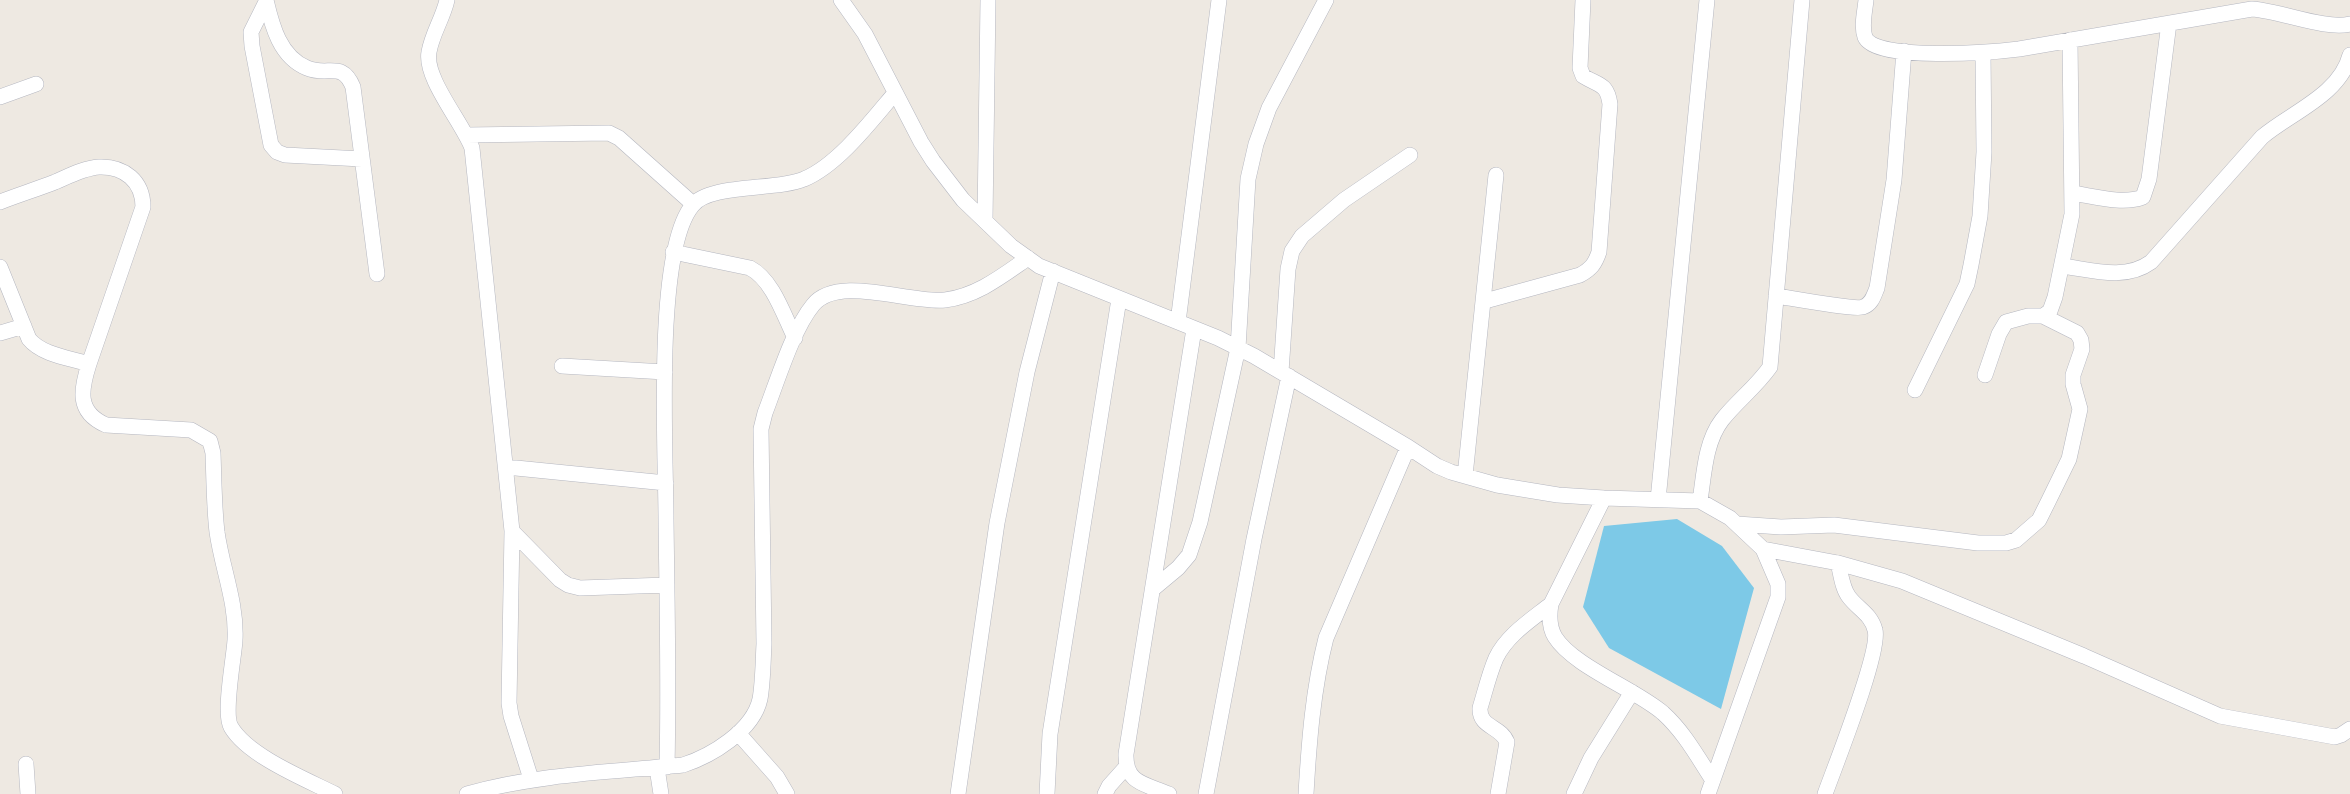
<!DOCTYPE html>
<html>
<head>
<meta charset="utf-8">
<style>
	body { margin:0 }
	canvas { display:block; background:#eee9e2 }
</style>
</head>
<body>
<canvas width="2350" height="794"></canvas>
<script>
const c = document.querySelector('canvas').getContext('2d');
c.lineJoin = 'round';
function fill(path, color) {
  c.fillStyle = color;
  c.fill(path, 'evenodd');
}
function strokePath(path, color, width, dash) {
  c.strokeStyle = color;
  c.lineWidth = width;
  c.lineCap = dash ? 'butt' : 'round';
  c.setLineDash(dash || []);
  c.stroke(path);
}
const water = new Path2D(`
	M1677,519L1722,546L1754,588L1721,709L1609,648L1583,607L1604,526Z`);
const minor = new Path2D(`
	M266,0C272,26 280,57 307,68C328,77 342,60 353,87L377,274
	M447,0C443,18 432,34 429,52C424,78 462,122 472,148L512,531L509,703L511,716L531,779
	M841,0L865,34L921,142L933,161L963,200L1011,246L1039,266L1218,338L1254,356L1408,447L1437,466L1451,472L1497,485L1558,495L1604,498L1700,501L1730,518L1763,549L1778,584V597L1708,794
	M1866,0C1865,11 1861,26 1865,37C1875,62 1995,52 2019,49L2252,9C2281,11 2325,30 2350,24
	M266,2L251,32L252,46L271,145L277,152L285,155L362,159
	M0,97L36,84
	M467,135L609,133L619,138L693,204
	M2072,193C2093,196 2123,205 2143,197L2149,179L2169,23
	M0,202C18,195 37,189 55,182C69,176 84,168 99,167C124,166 143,181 143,207L89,364C81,389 76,412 106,425L191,430L210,441L213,453C214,479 214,506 217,532C222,568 237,603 235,640C234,658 223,714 231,727C248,756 305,779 335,794
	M985,221L988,0
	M673,252L750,268C773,280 784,316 795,338
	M2062,266C2092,270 2125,281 2151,262L2262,137C2290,113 2340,95 2350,55
	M0,267L29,339C42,355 70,358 89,364
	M1776,296C1790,298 1854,310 1863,307C1872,304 1874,295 1877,288L1894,180L1904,51
	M1485,301L1580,275C1591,269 1595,264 1599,252L1610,104C1607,83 1599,86 1583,76L1580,68L1583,0
	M1178,322L1219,0
	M0,333L24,326
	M562,366L665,372
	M1281,372L1288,269L1292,251L1302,236L1344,200L1410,155
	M1985,375L1999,334L2006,322L2028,316H2043L2050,311L2055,297L2072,214L2070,40
	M1915,390L1967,284L1971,265L1980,216L1984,152L1983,53
	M506,467L666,483
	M1465,476L1496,175
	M1604,498L1551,604C1549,616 1549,627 1555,637C1573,666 1635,689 1663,713C1684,732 1697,756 1712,779
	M1658,500L1707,0
	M1700,501C1704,475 1705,442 1722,420C1737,401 1756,387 1770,367L1802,0
	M1737,524L1781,527L1834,525L1978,543H2006L2016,540L2039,520L2048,502L2069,459L2080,409L2073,384V375L2082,349L2081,340L2077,333L2043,316
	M512,531L560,580L568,585L580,588L667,585
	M1763,549L1838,563L1902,581L2084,656L2220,716L2335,737L2341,735L2350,729
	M1154,588L1178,568L1189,555L1200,522L1238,348L1248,179L1256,144L1269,108L1326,0
	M738,733L777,777L787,794
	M26,764L28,794
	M667,767C669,684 667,601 666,519C666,454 654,253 692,206C709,183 777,191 804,179C838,165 872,120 895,93
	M657,768L661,794
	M467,794C537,774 611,772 683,765C711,756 753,731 760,699C763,682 763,662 764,644L761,429L765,413C777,382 793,329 813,305C838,274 910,304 945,300C977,296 1002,276 1028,258
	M958,794L997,523L1027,372L1053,271
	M1047,794L1050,734L1119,299
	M1105,794L1109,786L1126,767
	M1169,794C1146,784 1125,784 1126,754L1194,329
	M1206,794L1254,539L1289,376
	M1306,794C1309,742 1313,689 1326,638L1408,447
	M1498,794L1507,742C1501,726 1479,728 1480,708C1485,692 1489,674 1496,658C1507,635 1531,620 1551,604
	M1574,794L1591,758L1632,692
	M1825,794C1835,766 1881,651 1875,630C1871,614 1858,609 1849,597C1842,588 1841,574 1838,563`);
fill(water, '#7dc9e7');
strokePath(minor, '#b5b7c0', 16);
strokePath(minor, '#fff', 15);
</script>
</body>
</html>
